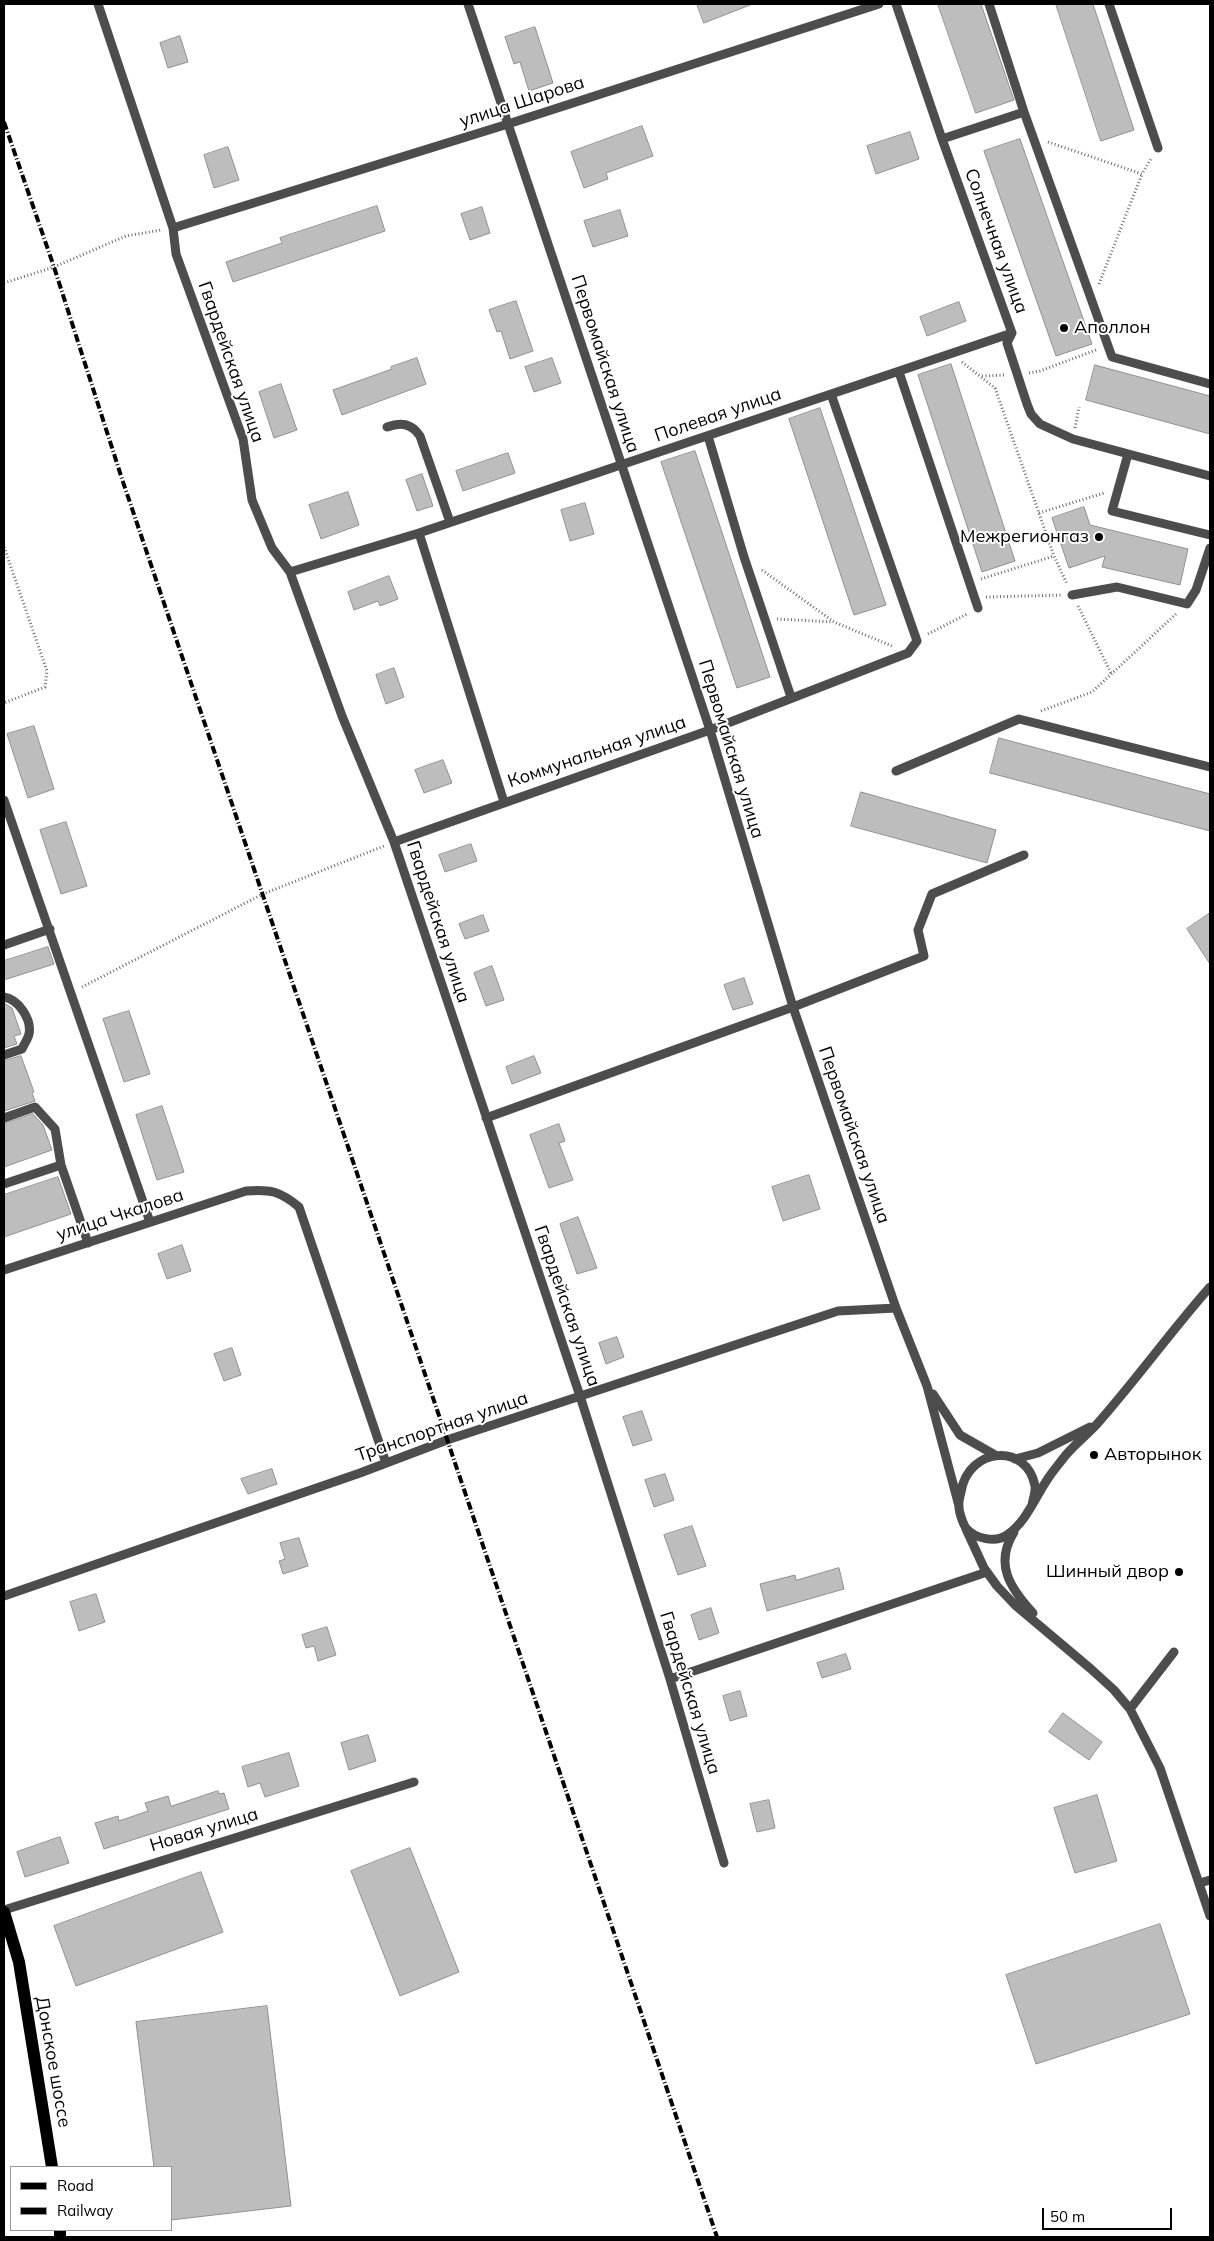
<!DOCTYPE html>
<html>
<head>
<meta charset="utf-8">
<style>
	body { margin:0 }
	#map { position:relative; width:1214px; height:2241px; overflow:hidden; background:#fff; font-family:Mulish,sans-serif }
	canvas { display:block }
	.frame { position:absolute; inset:0; border:5px solid #000; pointer-events:none }
	.legend { position:absolute; left:10px; top:2166px; width:162px; height:65px; box-sizing:border-box; background:#fff; border:1px solid #999; margin:0; padding:6px 9px; list-style:none; font-size:15px; color:#000 }
	.legend li { display:flex; align-items:center; gap:10px; height:25px }
	.legend b { width:25px; border:1px solid #999 }
	.scale { position:absolute; left:1042px; top:2208px; width:130px; height:22px; box-sizing:border-box; border:2px solid #000; border-top:0; padding-left:6px; font-size:15px; line-height:18px; white-space:nowrap; color:#000; -webkit-text-stroke:4px #fff; paint-order:stroke }
</style>
</head>
<body>
<div id="map">
<canvas width="1214" height="2241"></canvas>
<div class="frame"></div>
<ul class="legend">
<li><b style="height:6px;background:#000"></b>Road</li>
<li><b style="height:6px;background:#000"></b>Railway</li>
</ul>
<div class="scale">50 m</div>
</div>
<script>
const c = document.querySelector('canvas').getContext('2d');
c.lineJoin = 'round';
function fill(path, color) {
  c.fillStyle = color;
  c.fill(path, 'evenodd');
}
function strokePath(path, color, width, dash) {
  c.strokeStyle = color;
  c.lineWidth = width;
  c.lineCap = dash ? 'butt' : 'round';
  c.setLineDash(dash || []);
  c.stroke(path);
}
function write(font, color, halo, rows, align = 'center') {
  c.font = font + ' Mulish,sans-serif';
  c.lineWidth = 4;
  c.setLineDash([]);
  c.textBaseline = 'middle';
  c.strokeStyle = halo;
  c.fillStyle = color;
  for (const [text, x, y, turn = 0] of rows) {
    c.save();
    c.translate(x, y);
    c.rotate((+turn || 0) * Math.PI / 180);
    c.textAlign = isNaN(turn) ? turn : align;
    if (halo) c.strokeText(text, 0, 0);
    c.fillText(text, 0, 0);
    c.restore();
  }
}
const building = new Path2D(`
	M697,4H750V5L704,23Z
	M938,4H981L1014,100L976,113Z
	M1056,4H1093L1134,130L1101,141Z
	M535,27L553,83L529,91L520,62L514,64L505,37Z
	M180,36L188,62L168,68L160,43Z
	M642,126L653,156L606,173L608,179L584,188L571,152Z
	M910,132L919,159L876,174L867,146Z
	M1020,139L1092,344L1056,356L984,151Z
	M228,147L239,180L214,188L204,155Z
	M377,206L385,231L233,282L226,262L282,243L280,238Z
	M482,207L490,233L470,240L461,214Z
	M620,210L628,236L593,247L584,221Z
	M516,301L533,351L510,359L501,331L497,332L489,310Z
	M959,302L966,321L927,336L920,317Z
	M417,358L426,384L342,415L333,390L392,369L391,367Z
	M552,358L561,383L534,392L525,367Z
	M951,364L1015,561L982,572L918,375Z
	M1095,365L1210,396V434L1086,400Z
	M281,384L297,430L274,438L259,392Z
	M820,408L886,605L854,615L789,419Z
	M695,451L770,677L737,688L661,462Z
	M508,453L515,473L463,491L456,471Z
	M422,474L433,506L417,511L406,480Z
	M348,492L359,525L321,539L309,505Z
	M585,503L594,534L570,541L561,510Z
	M1084,507L1090,525L1188,549L1180,585L1102,567L1105,556L1069,568L1052,518Z
	M389,576L398,599L380,606L378,601L354,610L348,592Z
	M394,668L404,697L386,704L376,675Z
	M34,726L54,789L28,798L7,734Z
	M999,738L1210,794V831L990,773Z
	M443,760L452,783L424,793L415,770Z
	M861,792L996,830L987,863L851,826Z
	M66,822L87,886L61,894L40,830Z
	M471,844L477,861L445,872L439,855Z
	M1210,913V964L1187,929Z
	M483,915L489,931L465,939L459,924Z
	M48,947L54,964L4,980V961Z
	M492,966L504,1000L486,1006L474,973Z
	M744,978L753,1004L733,1010L724,985Z
	M4,1003L12,1008L21,1034L14,1036L17,1044L4,1048Z
	M129,1011L150,1074L124,1082L103,1019Z
	M21,1056L34,1092L32,1093L35,1101L4,1111V1061Z
	M534,1056L541,1073L512,1084L506,1067Z
	M162,1106L184,1172L157,1180L136,1115Z
	M33,1114L43,1125L52,1150L4,1167V1124Z
	M559,1124L565,1141L559,1143L573,1180L549,1188L530,1135Z
	M809,1175L820,1209L783,1221L772,1187Z
	M58,1177L71,1214L4,1237V1195Z
	M578,1217L597,1268L577,1274L560,1224Z
	M182,1245L191,1271L167,1279L158,1254Z
	M617,1337L624,1357L606,1364L599,1343Z
	M232,1348L241,1375L224,1381L214,1354Z
	M642,1411L652,1440L633,1446L623,1417Z
	M272,1469L277,1484L248,1494L241,1479Z
	M665,1474L674,1500L654,1507L645,1480Z
	M692,1526L706,1566L678,1575L664,1535Z
	M299,1538L308,1566L283,1574L279,1561L285,1559L280,1543Z
	M839,1568L844,1589L767,1611L760,1584L795,1575L796,1580Z
	M96,1594L105,1622L79,1631L70,1602Z
	M711,1608L719,1633L699,1640L691,1615Z
	M327,1627L336,1655L318,1661L314,1646L306,1648L302,1635Z
	M846,1654L851,1669L822,1678L817,1663Z
	M740,1691L747,1716L730,1721L723,1696Z
	M1063,1713L1102,1742L1089,1760L1049,1732Z
	M368,1735L376,1761L349,1770L341,1743Z
	M289,1753L299,1786L265,1797L260,1783L248,1787L242,1767Z
	M218,1791L219,1794L224,1793L229,1809L104,1849L95,1823L118,1816L119,1821L148,1811L145,1803L168,1796L171,1806Z
	M1097,1795L1117,1861L1075,1873L1054,1808Z
	M769,1800L775,1828L757,1832L750,1804Z
	M60,1837L69,1863L25,1877L17,1852Z
	M410,1848L459,1972L400,1996L351,1871Z
	M201,1872L223,1932L76,1986L54,1926Z
	M1160,1924L1190,2014L1036,2064L1006,1975Z
	M267,2006L291,2206L171,2220V2167H154L136,2022Z`);
const path = new Path2D(`
	M1048,142L1142,174L1152,157
	M4,283L54,267L126,236L161,230
	M1099,284L1142,174
	M962,362L995,388L1054,556L1067,584
	M1029,373L1040,371L1096,350
	M982,376L1005,375
	M1075,428L1079,407
	M1039,513L1104,493
	M4,547L47,671L45,687L4,703
	M762,570L834,622L892,646
	M981,579L1054,556
	M986,597L1062,595
	M1078,606L1111,673
	M777,619L833,622
	M928,634L967,614
	M1041,711L1092,692L1176,614
	M82,987L263,894L384,846`);
const minor = new Path2D(`
	M98,4L173,228L176,254L243,439L252,500L272,548L290,572L342,716L394,842L580,1396L670,1679L724,1863
	M468,4L710,730L793,1007L896,1308L927,1386L959,1506
	M896,4L942,139L1012,333
	M1109,4L1158,148
	M1024,112L1112,357L1210,384
	M942,139L1024,112L989,4
	M173,228L508,124L879,4
	M1012,333L1007,343L1027,404L1031,414L1040,424L1073,439L1210,476
	M899,372L978,608
	M387,427C401,422 411,423 420,436L450,522
	M708,436L744,557L791,697
	M1128,454L1112,511L1210,535
	M419,533L504,802
	M290,572L419,533L1012,333
	M1072,595L1117,587L1187,604L1196,590L1210,548
	M896,771L1019,719L1210,767
	M4,800L150,1222
	M394,842L710,730L908,653L917,641L831,394
	M4,945L50,929
	M4,997C18,999 32,1019 29,1034C28,1039 24,1044 22,1049L4,1055
	M4,1118L35,1107L55,1129L61,1165L88,1243
	M486,1118L793,1007L924,956L918,930L932,894L1024,855
	M4,1184L61,1165
	M4,1270L246,1191C270,1189 280,1191 299,1207L386,1463
	M933,1394L960,1435L995,1455
	M1015,1459L1038,1453L1090,1427
	M1032,1505C1033,1499 1036,1491 1035,1486C1027,1442 968,1447 961,1492C960,1497 958,1502 959,1507C959,1512 963,1524 966,1528C975,1539 996,1543 1007,1535C1026,1522 1035,1498 1047,1480C1052,1472 1059,1464 1065,1456C1075,1444 1087,1435 1097,1424C1136,1380 1171,1331 1210,1287
	M966,1529L984,1568L997,1586L1015,1605L1091,1669L1114,1690L1130,1709L1160,1768L1210,1916
	M1014,1532C994,1564 1010,1588 1033,1613
	M4,1596L360,1473L447,1440L838,1311L896,1308
	M670,1679L987,1572
	M1130,1709L1174,1652
	M1200,1883L1210,1880
	M4,1910L414,1782`);
const major = new Path2D(`
	M4,1912L19,1962L52,2167
	M60,2230V2237`);
const rail = new Path2D(`
	M4,122L54,267L123,482L717,2237`);
const markers = [
	[1064,328,5,"#000"],
	[1099,537,5,"#000"],
	[1094,1455,5,"#000"],
	[1179,1572,5,"#000"]
];
const streetNames = [
	["улица Шарова",522,102,-18],
	["Солнечная улица",996,241,70],
	["Гвардейская улица",231,362,71],
	["Первомайская улица",605,364,72],
	["Полевая улица",718,415,-19],
	["Первомайская улица",731,749,73],
	["Коммунальная улица",597,752,-19],
	["Гвардейская улица",438,922,72],
	["Первомайская улица",854,1135,71],
	["улица Чкалова",120,1215,-18],
	["Гвардейская улица",567,1306,71],
	["Транспортная улица",442,1427,-19],
	["Гвардейская улица",690,1693,73],
	["Новая улица",204,1830,-17],
	["Донское шоссе",53,2062,80]
];
const poiNames = [
	["Аполлон",1074,328],
	["Межрегионгаз",1089,537,"right"],
	["Авторынок",1104,1455],
	["Шинный двор",1169,1572,"right"]
];
fill(building, '#bdbdbd');
strokePath(building, '#919191', 1);
strokePath(path, '#6f6f6f', 3, [1, 2.5]);
strokePath(minor, '#4d4d4d', 9);
strokePath(major, '#000', 12);
strokePath(rail, '#000', 4, [8, 2.5, 1, 2.5]);
for (const [x, y, r, color] of markers) {
  const dot = new Path2D();
  dot.arc(x, y, r, 0, 2 * Math.PI);
  c.fillStyle = color;
  c.fill(dot);
  strokePath(dot, '#fff', 2);
}
write('18px', '#000', '#fff', streetNames);
write('18px', '#000', '#fff', poiNames, 'left');
</script>
</body>
</html>
